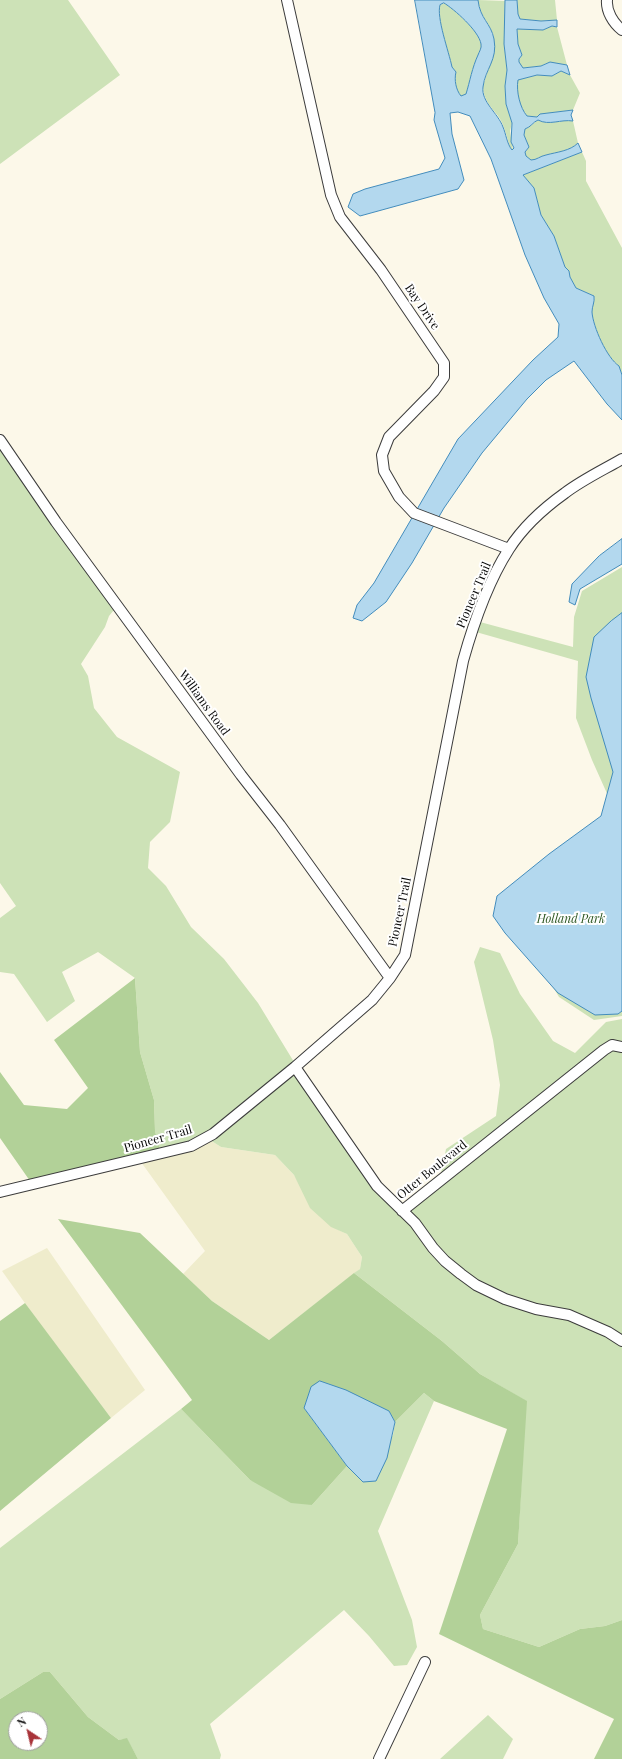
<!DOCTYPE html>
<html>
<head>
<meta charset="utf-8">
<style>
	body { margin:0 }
	#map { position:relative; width:622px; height:1759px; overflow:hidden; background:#fcf8e9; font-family:"Playfair Display",serif }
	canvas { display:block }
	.north { position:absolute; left:8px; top:1711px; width:40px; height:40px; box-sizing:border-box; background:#fff; border:1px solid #9d9d9d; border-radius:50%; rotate:325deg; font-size:11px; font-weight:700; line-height:16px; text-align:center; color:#090909 }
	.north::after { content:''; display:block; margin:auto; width:14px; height:18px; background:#a83339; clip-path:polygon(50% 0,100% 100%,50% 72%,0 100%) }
</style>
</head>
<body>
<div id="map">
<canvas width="622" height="1759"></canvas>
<div class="north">N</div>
</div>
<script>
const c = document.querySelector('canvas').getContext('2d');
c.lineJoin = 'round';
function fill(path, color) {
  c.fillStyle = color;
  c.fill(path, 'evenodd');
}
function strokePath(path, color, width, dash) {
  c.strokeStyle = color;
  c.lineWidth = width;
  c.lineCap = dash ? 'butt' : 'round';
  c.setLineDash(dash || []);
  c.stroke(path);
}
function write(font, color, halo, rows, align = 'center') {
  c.font = font + ' "Playfair Display",serif';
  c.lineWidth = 4;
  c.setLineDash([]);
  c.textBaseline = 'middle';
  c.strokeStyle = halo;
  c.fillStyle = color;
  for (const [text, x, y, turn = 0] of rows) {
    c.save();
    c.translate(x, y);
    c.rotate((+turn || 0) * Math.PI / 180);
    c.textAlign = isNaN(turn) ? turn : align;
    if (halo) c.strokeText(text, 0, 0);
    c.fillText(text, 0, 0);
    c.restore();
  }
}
const farmland = new Path2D(`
	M210,1140L221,1147L275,1155L294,1175L300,1185L331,1226L347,1234L362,1257L360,1269L269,1340L212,1301L183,1274L205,1251L141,1162Z
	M47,1248L145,1390L111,1418L42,1327L2,1271Z`);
const green = new Path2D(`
	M0,0H68L120,75L0,164Z
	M478,0L506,1L504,44L507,70L505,86L506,104L512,123L510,131L513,150L510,148C507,137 504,124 498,116C490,106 483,99 483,86C487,74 497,45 493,34C488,20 480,17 478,0Z
	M555,0L557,20L541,21L520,19L518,14L517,0Z
	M444,3C454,9 479,31 481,44C482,48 479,52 478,56C472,68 470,81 466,94L461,97C456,90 454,80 456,72L452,67C449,52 436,17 440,5Z
	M552,26L557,27L567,65L547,63L541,66L523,68C518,64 518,60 522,55L518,44L517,29L543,30Z
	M561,71L570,75L580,93L573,110L543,114L537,117L527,116C520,108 516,91 517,80L537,75L552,76Z
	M538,120C549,126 561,119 573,121L578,143C570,151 557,152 546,155C540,156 537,160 531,160L526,156L525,152L529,147L524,135L525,129C531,127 533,123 538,120Z
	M582,152L586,161V181L622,248V375L619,366C607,358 593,327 592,312C592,306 595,302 594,296L576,288L570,277L569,271L565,267L554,236L541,215L534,188L523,175Z
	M0,441L118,605L109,616L105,627L81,664L88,676L94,708L117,737L180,772L170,822L150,842L148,868L166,886L191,927L224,959L258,1003L294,1062L211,1131L189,1143L160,1150L155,1131L154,1100L140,1052L135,978L98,952L62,972L75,1001L47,1022L14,974L0,972V918L16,906L0,883Z
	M622,567V1016L594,1020L559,997L504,907L618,818L592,760L576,718L578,661L476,632L480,622L573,647L574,617L582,591Z
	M480,947L500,953L520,994L553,1041L575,1053L606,1022L622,1019V1337L522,1301L477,1282L447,1258L400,1204L412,1201L440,1178L446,1149L496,1116L500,1085L493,1040L474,962Z
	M294,1073L397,1211L459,1277L552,1315L590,1327L622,1346V1620L605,1626L580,1629L539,1647L483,1629L480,1615L518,1544L526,1401L480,1374L442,1341L354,1273L360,1269L362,1257L347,1234L331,1227L310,1208L294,1175L275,1155L221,1147L210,1140Z
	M424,1393L434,1401L378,1531L412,1620L417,1647L407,1665L394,1666L369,1636L344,1610L210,1724L221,1755L220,1759H138L127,1739L119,1740L88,1717L50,1672H43L0,1699V1548L181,1409L250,1480L312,1505L347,1466L363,1482L393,1435L395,1422Z
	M488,1715L513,1739L503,1759H440Z`);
const forest = new Path2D(`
	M135,978L140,1052L154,1100L155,1131L160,1150L30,1181L0,1138V1072L24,1105L67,1109L88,1088L54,1040Z
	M58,1219L140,1233L212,1301L269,1340L354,1273L442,1341L480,1374L527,1401L518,1544L480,1615L483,1629L539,1647L580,1629L605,1626L622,1620V1759H594L614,1719L439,1634L507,1429L434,1401L424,1393L395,1422L389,1411L304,1408L347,1466L312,1505L291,1503L250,1480L181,1409L192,1400Z
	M25,1303L111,1418L0,1511V1321Z
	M43,1672H50L88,1717L119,1740L127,1738L138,1759H0V1699ZM16,1719H40V1743H16Z`);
const water = new Path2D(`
	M415,0H478C480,19 491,23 494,39C498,60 485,69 483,87C481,102 498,113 503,127C506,134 507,144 512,150L514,148L511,142L512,123L506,104L505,86L507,70L504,44L505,0H517L518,14L520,19L541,21L557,20V27L552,26L543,30L517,29L518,44L522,55L519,59V62L523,68L541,66L550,62L567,65L570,75L561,71L552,76L537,75L518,80C516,91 520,108 527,116L537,117L540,114L573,110L571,115L573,121C561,119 549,126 538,120C533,122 531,127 525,129L524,135L529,147L525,152L526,156L531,160C537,160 540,156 546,155C557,152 570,151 578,143L582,152L523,175L534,188L541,215L554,236L565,267L569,271L570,277L576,288L594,296C595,302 592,306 592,312C593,327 607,358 619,366L622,375V420L607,404L574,361L546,380L527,399L482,453L444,508L412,563L386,602L362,621L353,618L357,605L374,583L458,439L533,360L558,337L559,324L544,298L525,255L491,159L470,116L458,112L450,113L452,134L464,180L458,189L360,216L348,207L353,194L365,189L439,169L445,158L434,120L435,113ZM444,3C454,9 479,31 481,44C482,48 479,52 478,55C472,68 470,81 466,94L461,96C456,90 454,80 456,72L452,67C449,52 436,17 440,5Z
	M622,539V564L580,589L575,605L569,602L572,584L599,556Z
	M622,613V1011L618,1014L595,1015L558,993L505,933L493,916L497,896L549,854L601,816L613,772L591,698L586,677L594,637L611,621Z
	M320,1381L346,1390L389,1411L395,1422L387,1458L376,1481L363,1482L347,1466L304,1408L311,1387Z`);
const minor = new Path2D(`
	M287,0L331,195L340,217L381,270L444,363V377L434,391L389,437L382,455L384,471L399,497L414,513L509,549
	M607,0C606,11 613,23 622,30
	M0,440L56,522L241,775L280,825L390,978
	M295,1067L377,1186L415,1223L433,1248L445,1261L461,1274L476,1285L505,1299L536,1309L569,1315L608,1332L622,1341
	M0,1192L191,1146L213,1134L295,1067L372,1000L390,978L405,955L463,661C473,625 489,580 509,549C523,527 544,508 565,493C582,480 603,470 622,459
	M402,1211L604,1050L612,1045L622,1047
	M379,1759L425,1662`);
const streetNames = [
	["Bay Drive",422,307,56],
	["Pioneer Trail",474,595,-67],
	["Williams Road",204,703,54],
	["Pioneer Trail",400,912,-78],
	["Pioneer Trail",158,1139,-16],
	["Otter Boulevard",432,1170,-39]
];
const parkNames = [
	["Holland Park",571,919]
];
fill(farmland, '#efeccc');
fill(green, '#cde2b7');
fill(forest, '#b2d198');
fill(water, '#b3d8ee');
strokePath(water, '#438cbc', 1);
strokePath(minor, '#3c3c3c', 12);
strokePath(minor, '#fff', 10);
write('12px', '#090909', '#fff', streetNames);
write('italic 12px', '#2e5823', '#fff', parkNames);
</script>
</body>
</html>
